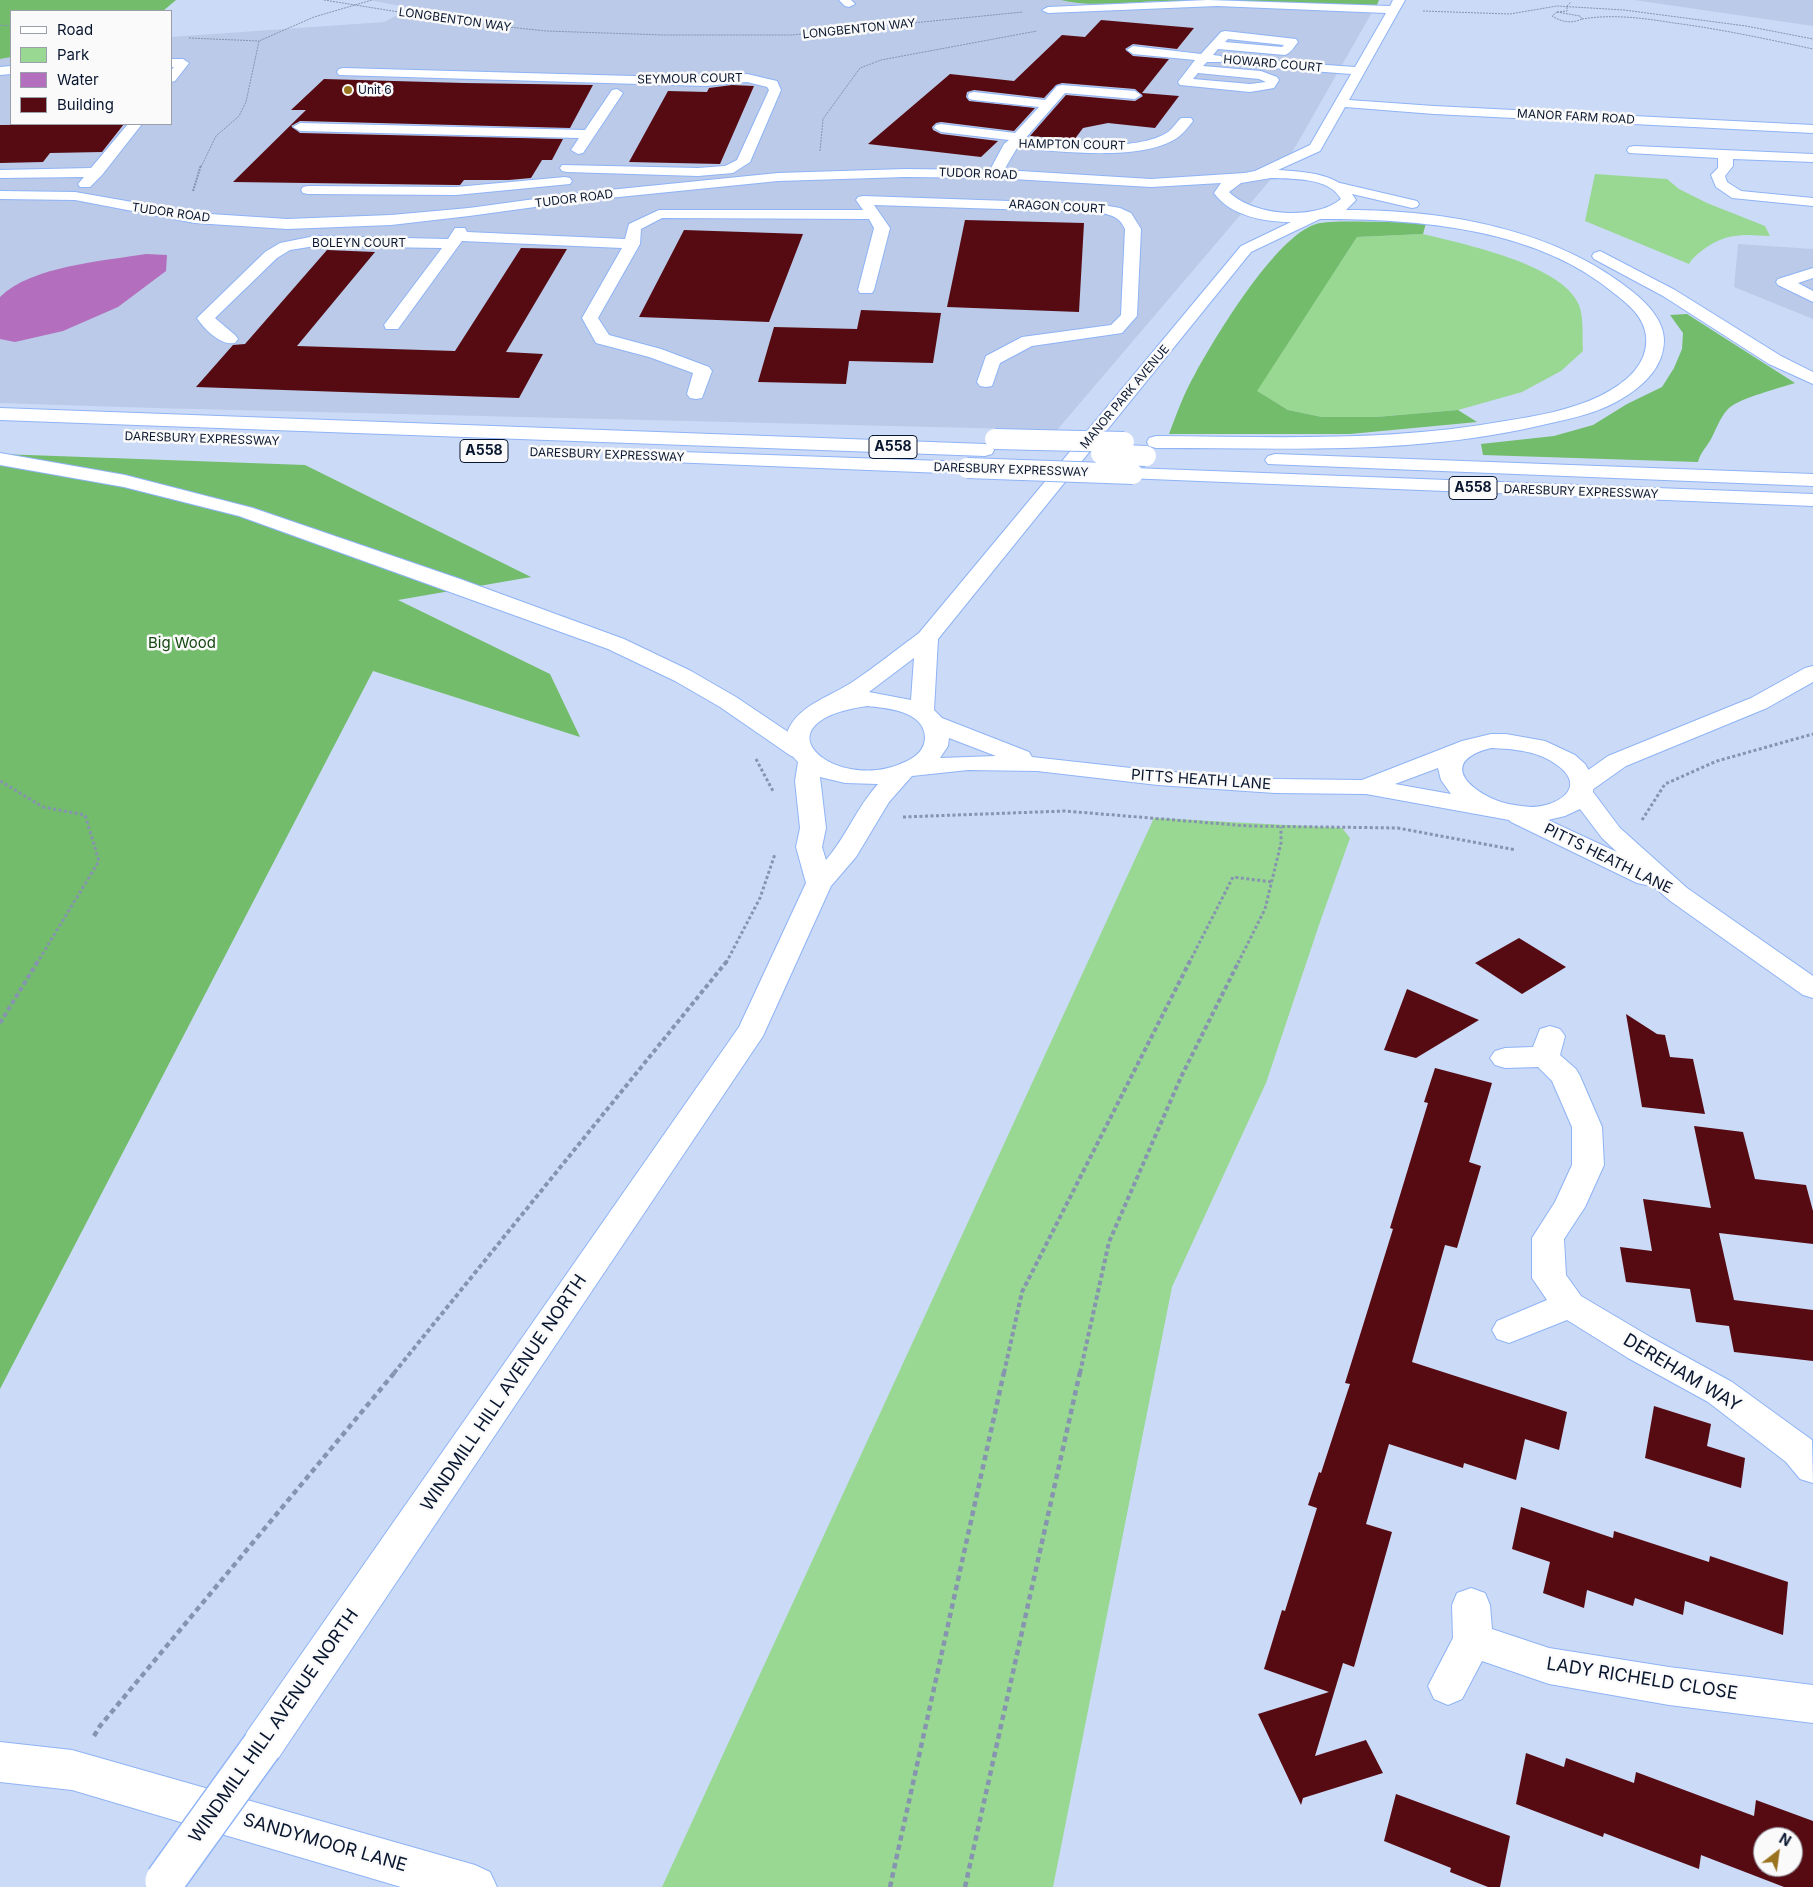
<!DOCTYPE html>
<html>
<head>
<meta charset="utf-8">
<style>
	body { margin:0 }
	#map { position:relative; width:1813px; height:1887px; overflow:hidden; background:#cbdaf6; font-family:Inter,sans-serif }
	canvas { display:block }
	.legend { position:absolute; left:10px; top:10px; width:162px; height:115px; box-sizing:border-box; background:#fafafa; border:1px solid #9a9fa9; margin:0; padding:6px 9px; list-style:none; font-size:15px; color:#09162f }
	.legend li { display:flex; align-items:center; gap:10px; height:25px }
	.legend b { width:25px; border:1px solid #9a9fa9 }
	.north { position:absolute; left:1753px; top:1827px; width:50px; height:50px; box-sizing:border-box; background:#fafafa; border:1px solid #9a9fa9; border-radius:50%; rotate:30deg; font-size:14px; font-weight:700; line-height:20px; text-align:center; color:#09162f }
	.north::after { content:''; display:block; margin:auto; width:18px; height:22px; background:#9a731f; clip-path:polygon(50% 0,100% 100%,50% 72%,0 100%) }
</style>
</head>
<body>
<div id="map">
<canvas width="1813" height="1887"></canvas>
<ul class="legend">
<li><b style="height:6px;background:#fff"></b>Road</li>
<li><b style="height:14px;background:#99d892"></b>Park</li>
<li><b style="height:14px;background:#b36fbd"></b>Water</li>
<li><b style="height:14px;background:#560b13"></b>Building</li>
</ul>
<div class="north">N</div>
</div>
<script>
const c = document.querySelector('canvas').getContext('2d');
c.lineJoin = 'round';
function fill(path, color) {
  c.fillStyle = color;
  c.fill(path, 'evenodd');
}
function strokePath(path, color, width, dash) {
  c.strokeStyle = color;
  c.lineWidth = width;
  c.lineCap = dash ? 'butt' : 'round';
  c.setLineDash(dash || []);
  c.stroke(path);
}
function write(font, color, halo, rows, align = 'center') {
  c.font = font + ' Inter,sans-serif';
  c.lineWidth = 5;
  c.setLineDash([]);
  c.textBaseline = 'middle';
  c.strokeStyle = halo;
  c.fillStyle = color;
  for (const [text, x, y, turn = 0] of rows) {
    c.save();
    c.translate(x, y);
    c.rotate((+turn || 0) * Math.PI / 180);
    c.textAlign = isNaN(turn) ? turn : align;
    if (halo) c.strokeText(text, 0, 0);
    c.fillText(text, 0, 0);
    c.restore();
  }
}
const built = new Path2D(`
	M369,0H1379L1289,158L1057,430L154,408L0,403V59L11,57V124H171V37L384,22L411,8Z
	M1634,0H1813V26Z
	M1738,244L1813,249V319L1734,287Z`);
const green = new Path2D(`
	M1595,174L1667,179L1679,189L1707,203L1765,226L1770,236C1759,236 1746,234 1735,236C1720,237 1697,251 1689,264L1585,221Z
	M1423,234C1463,244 1562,264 1579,305C1584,318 1582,337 1583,351L1561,371L1522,392L1458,410L1376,417H1322L1288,410L1256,391L1357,237Z
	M1154,818L1342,828L1350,838L1320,922L1266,1083L1172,1287L1053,1887H662Z`);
const forest = new Path2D(`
	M0,0H176L163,11H11V57L0,59Z
	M1061,0H1379L1376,7C1305,4 1235,1 1165,1C1132,1 1092,8 1061,0Z
	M1388,222L1426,223L1423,234L1357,237L1257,391L1288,410L1322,417H1376L1458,410L1477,422L1350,434H1169C1177,413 1184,393 1195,374C1216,336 1275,237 1316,224C1330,220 1371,222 1388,222Z
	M1687,314L1795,383C1780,388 1740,398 1729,408C1721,416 1718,425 1713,435C1709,445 1700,452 1698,462L1483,455L1481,444L1554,436L1593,425L1627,404L1662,387L1674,368L1682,349L1683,333L1670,315Z
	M0,454L305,465L531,577L398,600L550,674L580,737L373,671L0,1389Z`);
const water = new Path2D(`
	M146,254L167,255L166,271L118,307L63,331L15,342L0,339V297C31,266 104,261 146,254Z`);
const building = new Path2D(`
	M1101,20L1194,28L1177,49L1133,44L1125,49L1133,56L1169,59L1142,93L1179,96L1155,128L1108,123L1083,128L1074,140L1030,136L1066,95L1135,101L1143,96L1135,89L1062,83L1056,85L1044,98L974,90L967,92L966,97L969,101L1035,108L1014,131L941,122L936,123L932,127L933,130L941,134L998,141L981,157L868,144L950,74L1014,81L1062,35L1085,37Z
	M324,79L464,83L593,85L570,128L300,121L291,126L300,133L563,139L552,160H542L531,178L509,180H464L460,185H456L233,182L306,110H291Z
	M732,85L754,86L720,164L629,162L668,91L707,92L709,88Z
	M124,124L102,152L50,153L43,162L0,163V125Z
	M965,220L1084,223L1079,312L947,307Z
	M684,230L803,234L769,322L639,317Z
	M521,248L567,249L506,352L543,354L519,398L196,387L233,345L245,344L327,250L375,252L297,346L455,351Z
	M861,310L941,313L933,363L849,361L846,384L758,382L774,327L857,329Z
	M1519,938L1566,967L1522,994L1475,963Z
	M1407,989L1479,1020L1416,1058L1384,1050Z
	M1626,1014L1657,1034L1665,1035L1670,1057L1693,1059L1705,1114L1642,1107Z
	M1435,1068L1492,1083L1469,1162L1481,1166L1457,1248L1445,1245L1412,1362L1567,1412L1559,1450L1525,1439L1516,1480L1464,1463L1463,1468L1389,1444L1366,1524L1392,1532L1354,1667L1343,1663L1315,1756L1366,1740L1383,1773L1303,1798L1301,1805L1258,1714L1329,1692L1264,1669L1282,1610L1285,1611L1317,1508L1308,1505L1319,1472L1321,1473L1350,1384L1345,1383L1393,1229L1390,1228L1428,1103L1424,1102Z
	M1694,1126L1743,1132L1755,1179L1806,1185L1813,1211V1244L1719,1233L1734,1300L1813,1310V1361L1734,1352L1729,1326L1696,1322L1690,1289L1626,1282L1620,1247L1652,1251L1643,1199L1711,1208Z
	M1654,1406L1711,1424L1707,1446L1745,1458L1741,1488L1645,1458Z
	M1521,1507L1613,1538L1614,1531L1709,1562L1710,1556L1788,1582L1783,1635L1685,1601L1683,1615L1635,1598L1633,1606L1587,1590L1584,1608L1543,1593L1550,1562L1512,1549Z
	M1526,1753L1564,1767L1566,1758L1634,1783L1636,1772L1754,1816L1756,1800L1813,1821V1887H1784L1701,1855L1699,1869L1604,1833L1603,1837L1516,1804ZM1763,1837H1793V1867H1763Z
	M1396,1794L1510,1836L1500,1887H1488L1450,1872L1451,1868L1384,1841Z`);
const pathFar4 = new Path2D(`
	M324,0L461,22L546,31L664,35H792L1023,12
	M1423,11L1510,14L1557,6L1624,10L1746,26L1813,39
	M1557,12L1580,16L1582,19C1571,24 1562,22 1552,16Z
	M1557,12L1567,11V6L1571,2
	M1582,19C1613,14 1643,18 1674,23C1720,29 1767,39 1813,49
	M0,25L11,26
	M189,38L259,41
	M820,151L823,119L860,68L881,60L1037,31
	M201,167L216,136L239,116L246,102L259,41L314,17L372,0`);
const pathFar3 = new Path2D(`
	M193,191L201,165`);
const pathFar2 = new Path2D(`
	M756,759L774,793
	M0,781L43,807L85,815L99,861L37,963
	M903,817L1065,811L1248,826L1398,828L1516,850
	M1642,820L1665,784L1717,761L1813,734
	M726,963L760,898L775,854
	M1189,963L1233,877L1272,882
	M1238,963L1265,909L1281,843V827`);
const pathFar1 = new Path2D(`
	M0,1023L38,961
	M394,1373L727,961
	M1004,1373L1022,1292L1190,961
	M1080,1373L1109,1242L1181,1077L1239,961`);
const path = new Path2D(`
	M94,1736L100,1726L395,1372
	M890,1887L1004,1372
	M965,1887L1080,1372`);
const minor = new Path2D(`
	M839,0H851L855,4L849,7L845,6Z
	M1208,0L1390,6L1393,0H1405L1349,100L1434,106L1813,125V133L1434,114L1345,107L1320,151L1278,170C1306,172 1341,173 1356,200L1344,212L1320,219L1251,252L938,639L934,710L942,718L1029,752L1032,757L1158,771L1275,779L1362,780L1462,741L1491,734H1506L1545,741L1575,755L1585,764L1594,779L1593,792L1620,828L1687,888L1813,976V998L1803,995L1669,900L1651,884L1646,885L1637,883L1511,822L1509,820L1366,794L1275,793L1158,785L1037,771L968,770L912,776L889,802L856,857L831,886L763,1036L277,1760L262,1766L247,1760L241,1746L247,1732L739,1027L806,883L796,847L800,828L795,781L798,762C789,753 782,741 789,728C801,704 832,696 854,681C876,666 897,649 919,633L1241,246L1291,222C1265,222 1230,216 1214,193L1221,183L1151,187L995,178L905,177L778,181L579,201L469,216L391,225L287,229L195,223L75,200L0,199V191L75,192L195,213L287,219L391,215L469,208L579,193L778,173L905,169L990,170L1004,144L1009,140L941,132L934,128L936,125L941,124L1015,133L1039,107L974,100L969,99L968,96L969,93L974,92L1045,100L1057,86L1062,85L1135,91L1141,95L1135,99L1065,93L1023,141C1059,143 1137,153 1168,132C1173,128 1177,122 1181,118H1191L1193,121C1189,126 1183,134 1177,138C1141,162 1059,151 1017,148L1004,170L1151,179L1245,173L1255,171L1310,145L1351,74L1260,67L1256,66L1254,63L1256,60L1355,67L1386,13L1217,6L1048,13L1042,10L1048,7ZM1271,178C1292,179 1329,177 1341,199C1315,221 1253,216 1229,192L1241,183ZM914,658L911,700L869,692ZM867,706C887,708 924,711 925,737C925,750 916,757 905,762C837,795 750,723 867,706ZM949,738L996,756L940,758L948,746ZM1491,748C1515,749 1538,751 1557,765C1589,788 1556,807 1531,807C1521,806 1511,805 1501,802C1467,790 1439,761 1491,748ZM1438,768L1441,780L1451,794L1395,784ZM820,777L845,783L878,784C857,807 846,837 826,860L822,847L826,828ZM1580,809L1602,838L1617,852L1548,820L1565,816Z
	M1225,31L1296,39L1298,42C1294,47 1291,53 1285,55L1218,49L1213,55L1221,56L1223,59L1221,62H1207L1203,66L1261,71L1277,77L1279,80L1274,88L1250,92L1180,85L1178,82L1195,60L1133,54L1127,50L1133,46L1201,54L1221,32ZM1228,39L1284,45L1282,47L1225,42ZM1198,73L1259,79L1266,82L1250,84L1193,79Z
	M171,59H183L189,63L175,81L171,82V70L174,67H171Z
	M11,66V74L0,75V67Z
	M343,68L706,78L747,74L777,81L781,90L750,162L733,173L698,176L567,172L562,171L560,168L562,165L698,168L725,166L737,160L769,90L767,87L747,82L706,86L339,75L337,72L339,69Z
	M617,89L623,93L583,153L578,154L571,150L579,138L300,131L293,127L300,123L585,130L612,90Z
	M128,124H142L102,175L90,187H80L78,184L84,177L0,178V170L91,168Z
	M1634,146L1813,154V162L1733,159V166L1725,176L1727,182L1741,191L1813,198V206L1732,198L1716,187L1711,175L1718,168V158L1629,153L1627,150L1629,147Z
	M565,177L570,178L572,181L570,184L456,195L308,194L303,193L301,190L303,187L308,186L456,187Z
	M863,196L1097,204L1120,208L1131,213L1141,229L1137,316L1122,333L1032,346L1000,363L992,386L986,387L980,386L977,382L986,356L1022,337L1111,325L1121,315L1125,229C1119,216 1111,215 1097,212L874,205L890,228L874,290L872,293H860L858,290L874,228L869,219L662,218L641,229L640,244L598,318L609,335L661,349L709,367L712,371L702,398L696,399L690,398L687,394L693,373L649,357L596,343L582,318L622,248L462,241L398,329H386L384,325L442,248L315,246L290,250L277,258L215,318L235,335L238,339L235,343C221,346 204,329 197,318L265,252L280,243L315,236L448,239L455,228H465L467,232L625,239L629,224L659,210H863L856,200L858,197Z
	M1813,268V278L1798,283L1813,291V302L1778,285L1776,282L1778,279Z
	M1550,1026L1560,1029L1565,1036L1560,1055L1576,1069L1580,1076L1602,1127L1604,1165L1585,1207L1564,1239L1566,1275L1581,1296L1652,1338L1732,1382L1812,1440L1813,1483L1800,1479L1786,1462L1708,1402L1628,1358L1567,1320L1509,1343L1497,1339L1492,1330L1497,1321L1547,1300L1532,1278V1238L1555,1202L1572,1165V1127L1552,1081L1538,1067L1505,1068L1495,1065L1490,1058L1495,1051L1505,1048L1533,1047L1540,1029Z
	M1471,1588L1485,1593L1490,1605L1492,1629L1549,1648L1669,1667L1813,1685V1723L1669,1705L1549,1684L1482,1661L1462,1699L1448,1705L1434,1699L1428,1686L1453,1638L1452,1605L1457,1593Z
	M0,1742L72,1750L475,1865L490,1872L497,1887H401L72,1790L0,1782Z`);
const major = new Path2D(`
	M1340,183L1417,201L1419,204L1417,207L1412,208L1335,190L1333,187L1335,184Z
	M1348,210C1445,210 1556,229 1633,292C1647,303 1664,321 1664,340C1664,369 1640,389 1616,402C1592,415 1564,420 1538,426C1413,455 1283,448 1156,448L1149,446L1147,442L1149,438L1156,436C1272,437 1390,442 1505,421C1537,416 1571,410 1600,396C1624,384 1649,365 1646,336C1644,317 1629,305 1615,294C1537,228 1419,219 1321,219L1316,218L1314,215L1316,212Z
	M1600,251L1675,290L1781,356L1813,372V384L1769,364L1663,296L1594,259L1592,256L1594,253Z
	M0,408L985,444L992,446L994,450L992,454L985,456L0,420Z
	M652,451L943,461L950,463L953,467L950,471L943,473L645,461L642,457L645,453Z
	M0,453L125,475L253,508L460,579L624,639L691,671L736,697L809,746L812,751L809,756L800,758L791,756L720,707L675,681L608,649L239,516L124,487L0,465Z
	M1275,454L1813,474V486L1268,464L1265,460L1268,456Z
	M1133,468L1813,494V506L1126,478L1123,474L1126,470Z
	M1813,666V682L1767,708L1626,766L1592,790L1583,792L1574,790L1571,785L1574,780L1608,756L1751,698L1805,668Z`);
const minorBridge = new Path2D(`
	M165,1881L262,1746`);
const majorBridge = new Path2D(`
	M995,439L1124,442
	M1101,454L1146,456
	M967,468L1133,474`);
const markers = [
	[348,90,5,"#9a731f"]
];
const farStreetnames = [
	["LONGBENTON WAY",455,20,8],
	["LONGBENTON WAY",859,29,-6],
	["HOWARD COURT",1273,64,5],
	["SEYMOUR COURT",690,79,-1],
	["MANOR FARM ROAD",1576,117,3],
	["HAMPTON COURT",1072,145,1],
	["TUDOR ROAD",978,174,2],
	["TUDOR ROAD",574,199,-7],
	["ARAGON COURT",1057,207,3],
	["TUDOR ROAD",171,213,8],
	["BOLEYN COURT",359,243],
	["MANOR PARK AVENUE",1125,397,-50],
	["DARESBURY EXPRESSWAY",202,439,2],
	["DARESBURY EXPRESSWAY",607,455,2],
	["DARESBURY EXPRESSWAY",1011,470,2],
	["DARESBURY EXPRESSWAY",1581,492,2]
];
const farPoinames = [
	["Unit 6",358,90]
];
const shields = [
	[893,447,48],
	[484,451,48],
	[1473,488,48]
];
const shieldNames = [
	["A558",893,447],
	["A558",484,451],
	["A558",1473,488]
];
const parkNames = [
	["Big Wood",182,643]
];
const streetNames = [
	["PITTS HEATH LANE",1201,780,4],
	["PITTS HEATH LANE",1608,859,26]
];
const nearStreetnames = [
	["DEREHAM WAY",1682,1373,31],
	["WINDMILL HILL AVENUE NORTH",504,1393,-56],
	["LADY RICHELD CLOSE",1642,1679,9],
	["WINDMILL HILL AVENUE NORTH",274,1726,-55],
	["SANDYMOOR LANE",325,1843,16]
];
fill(built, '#bacae8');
fill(green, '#99d892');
fill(forest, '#72bc6b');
fill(water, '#b36fbd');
fill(building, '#560b13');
strokePath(minor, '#8eb3f6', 2);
strokePath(major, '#8eb3f6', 2);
strokePath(pathFar4, '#8694af', 1, [2, 1]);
strokePath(pathFar3, '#8694af', 2, [2, 1]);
strokePath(pathFar2, '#8694af', 3, [3, 2.5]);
strokePath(pathFar1, '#8694af', 4, [4.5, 3]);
strokePath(path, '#8694af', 4.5, [5.5, 4]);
fill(minor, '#fff');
fill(major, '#fff');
strokePath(minorBridge, '#8eb3f6', 42, []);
strokePath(majorBridge, '#8eb3f6', 22, []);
strokePath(minorBridge, '#fff', 39);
strokePath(majorBridge, '#fff', 20);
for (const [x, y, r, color] of markers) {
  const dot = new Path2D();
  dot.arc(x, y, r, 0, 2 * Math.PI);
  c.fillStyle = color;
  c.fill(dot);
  strokePath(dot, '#fafafa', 2);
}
write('12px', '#09162f', '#fafafa', farStreetnames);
write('12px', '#09162f', '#fafafa', farPoinames, 'left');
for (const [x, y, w] of shields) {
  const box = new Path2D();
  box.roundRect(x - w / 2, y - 11.5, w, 23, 4);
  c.fillStyle = '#fafafa';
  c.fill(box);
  strokePath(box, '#09162f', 1);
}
write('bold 14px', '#09162f', null, shieldNames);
write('15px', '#154711', '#fafafa', parkNames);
write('15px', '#09162f', '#fafafa', streetNames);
write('18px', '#09162f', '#fafafa', nearStreetnames);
</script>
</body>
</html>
